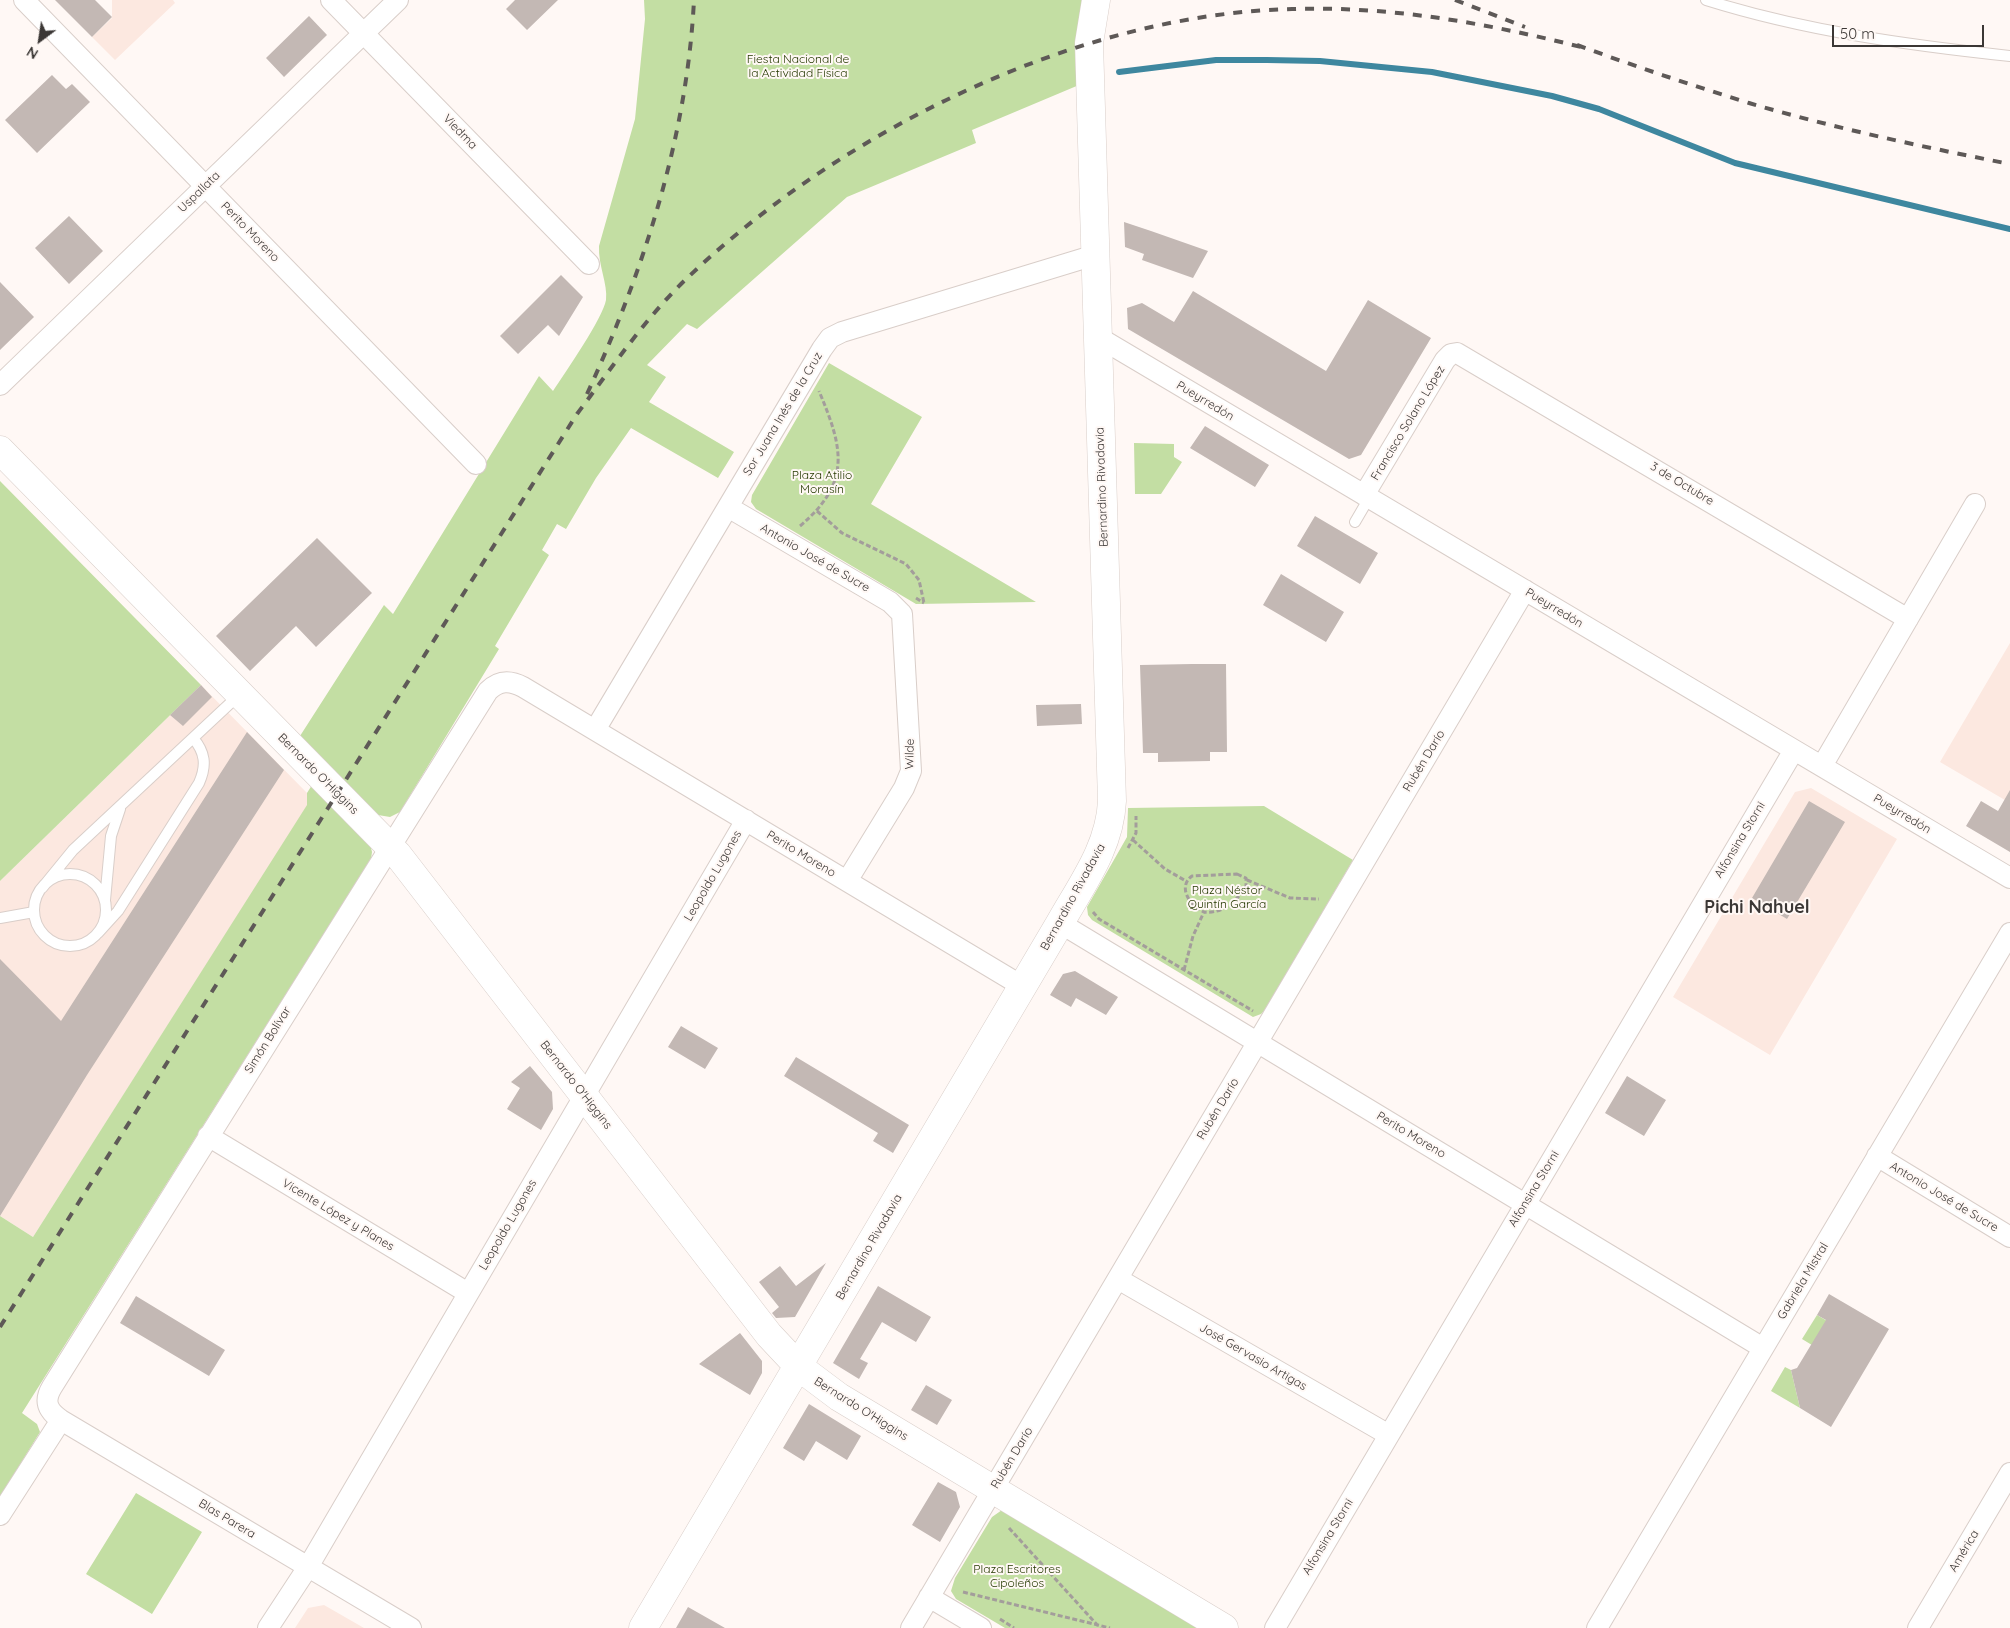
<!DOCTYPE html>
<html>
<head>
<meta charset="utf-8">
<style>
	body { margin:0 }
	#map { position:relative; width:2010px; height:1628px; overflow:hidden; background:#fff8f5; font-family:Quicksand,sans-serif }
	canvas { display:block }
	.north { position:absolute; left:15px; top:15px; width:50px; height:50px; -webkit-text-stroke:4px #fff8f5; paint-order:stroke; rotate:211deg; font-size:14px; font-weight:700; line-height:20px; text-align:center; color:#3b3735 }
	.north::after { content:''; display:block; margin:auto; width:18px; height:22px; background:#3b3735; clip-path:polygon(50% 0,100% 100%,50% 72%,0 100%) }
	.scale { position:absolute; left:1832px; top:25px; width:152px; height:22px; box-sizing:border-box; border:2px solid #3b3735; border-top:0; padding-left:6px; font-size:15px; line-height:18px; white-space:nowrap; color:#3b3735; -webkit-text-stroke:4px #fff8f5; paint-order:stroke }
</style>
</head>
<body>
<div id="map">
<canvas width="2010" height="1628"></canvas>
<div class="north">N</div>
<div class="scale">50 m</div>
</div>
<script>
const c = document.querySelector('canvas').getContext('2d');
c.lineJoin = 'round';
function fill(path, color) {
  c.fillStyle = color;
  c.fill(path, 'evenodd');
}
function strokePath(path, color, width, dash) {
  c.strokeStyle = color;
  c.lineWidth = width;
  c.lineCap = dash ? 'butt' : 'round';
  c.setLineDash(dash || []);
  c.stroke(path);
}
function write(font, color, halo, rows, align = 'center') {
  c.font = font + ' Quicksand,sans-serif';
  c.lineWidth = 4;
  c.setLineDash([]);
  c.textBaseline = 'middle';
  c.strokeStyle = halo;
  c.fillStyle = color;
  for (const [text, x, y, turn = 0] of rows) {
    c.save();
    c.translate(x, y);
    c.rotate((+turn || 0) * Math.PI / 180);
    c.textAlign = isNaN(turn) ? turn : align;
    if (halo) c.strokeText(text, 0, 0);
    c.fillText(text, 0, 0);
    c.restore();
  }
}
const built = new Path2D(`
	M112,0H173L175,3L115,60L92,37L112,18Z
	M2010,643V803L1940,762Z
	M201,685L307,793L308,805L33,1237L0,1216V881Z
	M1811,788L1897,839L1770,1055L1673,997L1795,792Z
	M324,1605L364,1628H295L308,1608Z`);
const green = new Path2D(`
	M644,0H1087L1079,85L972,130L976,143L847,197L697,329L687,324L647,365L666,377L649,402L734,452L718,478L631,428L596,478L566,529L557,524L542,550L549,555L495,646L499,649L400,812L390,817L378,815L300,736L384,605L393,614L539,376L553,391C565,373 603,318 606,300C608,284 598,265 599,246L635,119L645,19Z
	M829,363L922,417L871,504L1036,602L916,604L756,509L751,502L752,495Z
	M1134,443L1174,444V457L1182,462L1161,494H1135Z
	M0,481L201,685L0,881Z
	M312,785L370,844L372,852L371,859L22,1413L37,1424L40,1432L0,1497V1216L33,1237L307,805V793Z
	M1264,806L1353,860L1265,1010L1261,1014L1253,1017L1092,920L1088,915L1087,907L1127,837L1128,808Z
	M1817,1315L1861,1341L1835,1359L1802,1339Z
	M1785,1367L1791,1370L1800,1408L1771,1391Z
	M136,1493L202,1532L152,1614L86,1574Z
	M1002,1510L1203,1628H1005L956,1599L951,1591L955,1578L992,1517Z`);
const stream = new Path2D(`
	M1119,72L1216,60H1267L1320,61L1432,72L1552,96L1599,109L1735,163L2010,229`);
const building = new Path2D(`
	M55,0H95L112,17L92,37Z
	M515,0H558L527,30L506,9Z
	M309,16L327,35L284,77L266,58Z
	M52,75L66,89L72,84L90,102L37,153L5,120Z
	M69,216L103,251L69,284L35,248Z
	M1124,222L1151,231L1208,251L1193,278L1142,260L1144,254L1125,247Z
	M561,275L583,297L559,336L548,325L518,354L500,336Z
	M0,282L34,317L0,350Z
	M1193,291L1326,371L1368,300L1431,338L1361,455L1349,459L1128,329L1127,308L1142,303L1174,322Z
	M1205,426L1269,465L1255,487L1190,448Z
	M1315,516L1378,553L1360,584L1297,546Z
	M317,538L372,593L316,647L296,626L250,671L216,636Z
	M1281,574L1344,612L1326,642L1263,605Z
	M1192,664H1226L1227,752H1210V761L1158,762V753H1143L1140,665Z
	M201,685L212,697L183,726L170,715Z
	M1081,704L1082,724L1037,726L1036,705Z
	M247,732L284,770L87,1075L0,1216V959L61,1021Z
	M2010,790V852L1966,826L1981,801L1998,811Z
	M1809,801L1845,822L1787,919L1752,898Z
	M1075,971L1118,997L1106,1015L1076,998L1071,1007L1050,995L1063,974Z
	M681,1026L718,1048L705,1069L668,1047Z
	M796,1057L909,1125L893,1153L873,1141L878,1133L784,1076Z
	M530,1066L552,1092L553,1109L541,1130L507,1109L520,1088L511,1082Z
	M1627,1076L1666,1100L1644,1136L1605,1113Z
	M826,1263L795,1317L776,1318L772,1313L779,1307L759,1282L780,1266L796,1286Z
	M878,1286L931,1317L916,1342L882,1322L860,1359L868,1363L859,1379L833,1363Z
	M1829,1294L1889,1329L1831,1427L1800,1408L1791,1370L1797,1368L1826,1320L1817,1315Z
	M136,1296L225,1350L209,1376L120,1323Z
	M740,1333L762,1361V1373L750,1395L699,1364Z
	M926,1385L952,1400L937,1425L911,1410Z
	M809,1404L861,1436L847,1460L816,1441L804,1461L783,1448Z
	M938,1482L956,1492L960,1507L940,1542L912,1525Z
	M688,1607L725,1628H676Z`);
const path = new Path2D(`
	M817,511L842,533L906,564L919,580L924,603
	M800,526C852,482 843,448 819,391
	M916,598L924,603
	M1133,840L1165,869L1186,881
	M1128,848L1136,833V816
	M1237,874L1246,878V886C1237,901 1223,914 1204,912C1190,906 1177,887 1192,876Z
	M1247,880L1290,898L1319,899
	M1093,912L1099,919L1253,1011
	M1184,970L1193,936L1204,912
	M1009,1528L1100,1628
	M963,1592L1110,1628
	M1000,1619L1014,1628`);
const service = new Path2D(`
	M1706,0C1805,31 1907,45 2010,56
	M1355,522L1369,498
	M34 910a36 36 0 1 1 72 0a36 36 0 1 1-72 0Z
	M42,888L73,850L239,695
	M105,900L111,836L120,809
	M0,918L34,912
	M98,933L118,911L199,783C207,765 205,752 193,738`);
const minor = new Path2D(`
	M24,0L476,464
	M331,0L589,264
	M1098,337L2010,878
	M0,385L398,0
	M1364,495L1445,360L1451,354L1457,353L1908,619
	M728,507L890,602L902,614L911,771L904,788L847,881
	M595,730L822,349L830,338L842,332L1095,255
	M1822,766L1975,504
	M1060,923L1763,1348
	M208,1136L468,1293
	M1877,1156L2010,1237
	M1118,1279L1389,1435
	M0,1515L61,1420
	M929,1597L981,1628
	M268,1628L308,1567L746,820
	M411,1628L61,1420C48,1411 43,1402 52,1387L488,691C499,680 510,680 523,687L1022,986
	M911,1628L1525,590
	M1275,1628L1794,750
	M1597,1628L2010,933
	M1918,1628L2010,1473`);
const secondary = new Path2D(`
	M0,450L398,855L769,1335L799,1367L839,1397L1224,1628
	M643,1628L1060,923C1082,884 1110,847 1112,801L1089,43L1096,0`);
const rail = new Path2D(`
	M1455,0L1525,27
	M1577,45C1634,66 1691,85 1749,103C1834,128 1923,147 2010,164
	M587,394C644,270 687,137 694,0
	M0,1327L577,414C610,370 642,323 681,284C835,134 1075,14 1292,9C1391,6 1486,23 1581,47`);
const parkNames = [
	["Fiesta Nacional de",798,59],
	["la Actividad Física",798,73],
	["Plaza Atilio",822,475],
	["Morasín",822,489],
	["Plaza Néstor",1227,890],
	["Quintín García",1227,904],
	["Plaza Escritores",1017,1569],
	["Cipoleños",1017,1583]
];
const streetNames = [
	["Viedma",460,132,46],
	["Uspallata",199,192,-44],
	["Perito Moreno",250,232,46],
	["Pueyrredón",1205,401,31],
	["Sor Juana Inés de la Cruz",783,414,-59],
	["Francisco Solano López",1408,423,-59],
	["3 de Octubre",1682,484,31],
	["Bernardino Rivadavia",1102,487,-92],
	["Antonio José de Sucre",815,558,30],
	["Pueyrredón",1554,608,31],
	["Wilde",910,754,-89],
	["Rubén Darío",1424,761,-59],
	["Bernardo O'Higgins",318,774,45],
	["Pueyrredón",1902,814,31],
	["Alfonsina Storni",1740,840,-59],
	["Perito Moreno",801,854,31],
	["Leopoldo Lugones",713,876,-60],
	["Bernardino Rivadavia",1073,897,-61],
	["Simón Bolívar",268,1040,-58],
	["Bernardo O'Higgins",576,1085,52],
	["Rubén Darío",1218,1109,-59],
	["Perito Moreno",1411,1135,31],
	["Alfonsina Storni",1534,1189,-59],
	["Antonio José de Sucre",1944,1197,31],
	["Vicente López y Planes",338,1215,31],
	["Leopoldo Lugones",508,1225,-60],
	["Bernardino Rivadavia",869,1247,-60],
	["Gabriela Mistral",1803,1281,-59],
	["José Gervasio Artigas",1253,1357,30],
	["Bernardo O'Higgins",861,1409,32],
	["Rubén Darío",1012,1458,-59],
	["Blas Parera",227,1519,31],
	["Alfonsina Storni",1328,1537,-59],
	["América",1964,1551,-59]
];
const districtNames = [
	["Pichi Nahuel",1757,908]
];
fill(built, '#fce8e0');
fill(green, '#c3dea3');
strokePath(stream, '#3e879f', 6);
fill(building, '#c3b8b4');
strokePath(service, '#d9cec9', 12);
strokePath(minor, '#d9cec9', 22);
strokePath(secondary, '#d9cec9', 29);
strokePath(path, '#a39d9b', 3, [5, 2.5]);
strokePath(service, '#fff', 10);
strokePath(minor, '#fff', 20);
strokePath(secondary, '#fff', 28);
strokePath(rail, '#5e5957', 4, [9, 9]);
write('12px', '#253900', '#fff8f5', parkNames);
write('12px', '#3b3735', '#fff8f5', streetNames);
write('bold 18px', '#3b3735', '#fff8f5', districtNames);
</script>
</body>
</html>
